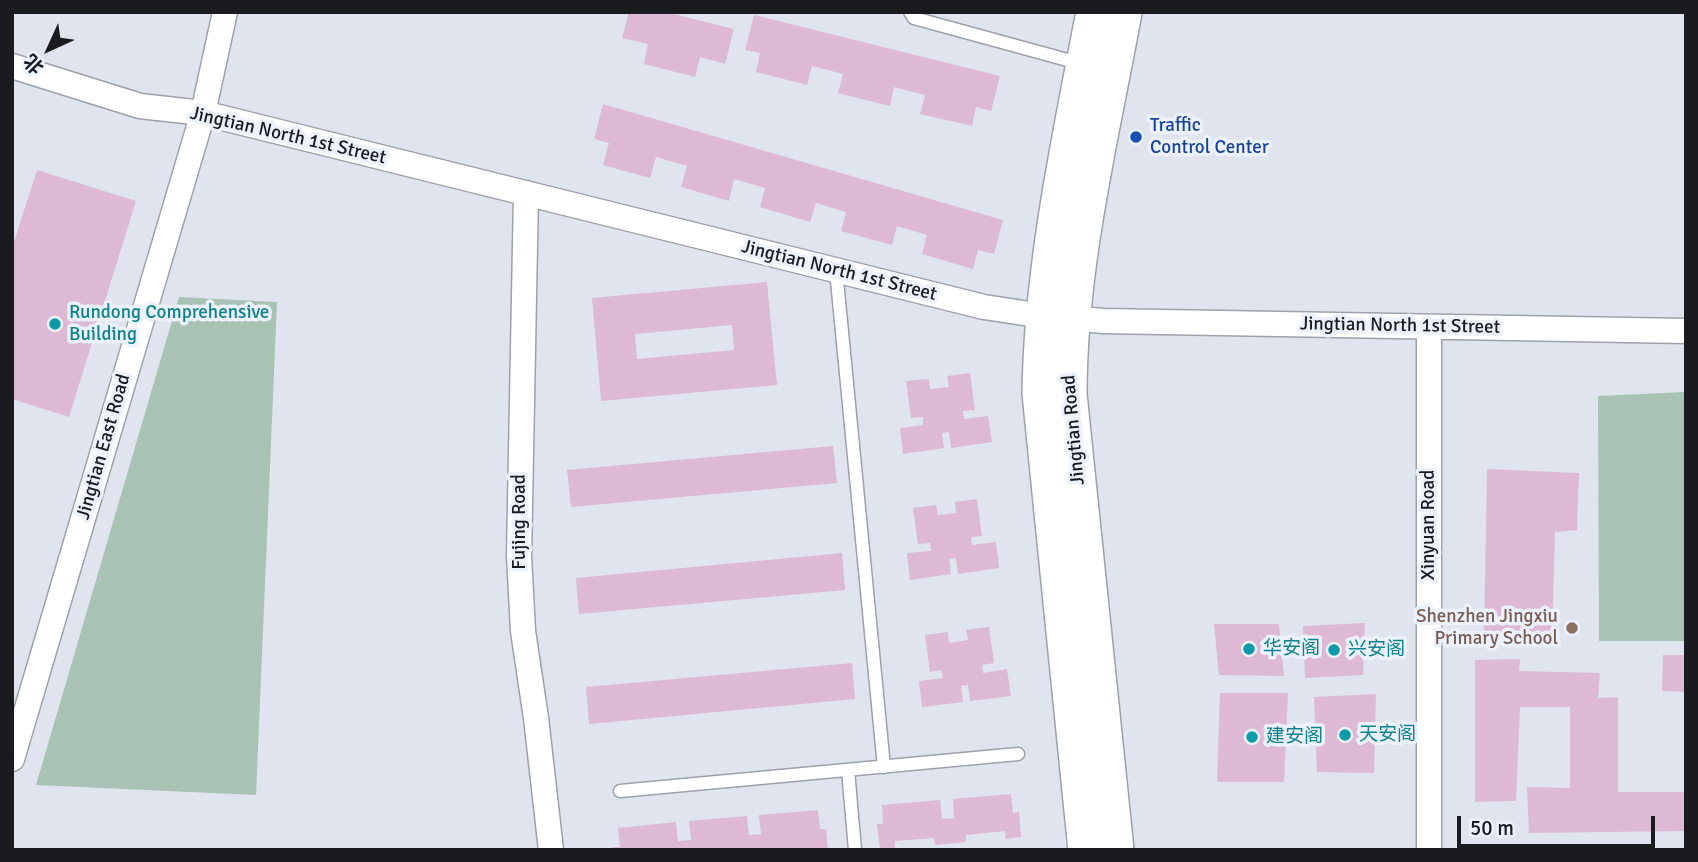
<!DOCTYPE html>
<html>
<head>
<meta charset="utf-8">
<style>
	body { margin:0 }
	#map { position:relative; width:1698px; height:862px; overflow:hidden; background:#dfe4ef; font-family:Signika,"Noto Sans SC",sans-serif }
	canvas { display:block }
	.frame { position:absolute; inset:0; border:14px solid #191b1e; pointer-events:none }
	.north { position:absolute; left:14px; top:14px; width:70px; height:70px; -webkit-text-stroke:5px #ecf1fc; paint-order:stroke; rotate:225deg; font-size:19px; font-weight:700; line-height:28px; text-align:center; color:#191b1e }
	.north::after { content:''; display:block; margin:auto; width:24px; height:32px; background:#191b1e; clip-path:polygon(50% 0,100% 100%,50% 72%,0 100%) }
	.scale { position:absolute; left:1457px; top:816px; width:198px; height:32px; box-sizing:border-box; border:4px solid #191b1e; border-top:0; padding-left:9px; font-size:21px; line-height:24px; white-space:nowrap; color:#191b1e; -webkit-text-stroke:5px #ecf1fc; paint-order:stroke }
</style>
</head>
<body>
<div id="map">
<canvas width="1698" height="862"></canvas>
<div class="frame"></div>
<div class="north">北</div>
<div class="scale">50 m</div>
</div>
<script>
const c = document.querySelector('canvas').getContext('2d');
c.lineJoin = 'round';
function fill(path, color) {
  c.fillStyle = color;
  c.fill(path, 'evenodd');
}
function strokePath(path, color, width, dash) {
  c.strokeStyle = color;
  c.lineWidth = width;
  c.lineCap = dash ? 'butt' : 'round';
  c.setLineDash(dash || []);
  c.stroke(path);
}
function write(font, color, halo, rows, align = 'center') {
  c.font = font + ' Signika,"Noto Sans SC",sans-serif';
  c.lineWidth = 7;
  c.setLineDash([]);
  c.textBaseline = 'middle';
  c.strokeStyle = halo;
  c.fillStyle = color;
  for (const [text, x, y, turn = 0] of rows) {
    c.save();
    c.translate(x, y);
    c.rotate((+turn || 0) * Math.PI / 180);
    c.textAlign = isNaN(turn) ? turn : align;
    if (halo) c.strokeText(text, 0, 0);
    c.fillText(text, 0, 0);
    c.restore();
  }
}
const green = new Path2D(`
	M179,297L277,302L256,795L36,785Z
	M1686,392V641H1599L1598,396Z`);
const building = new Path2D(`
	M629,12H666L734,29L725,64L700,57L695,77L644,64L648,44L622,38Z
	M754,15L1000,76L991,111L976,107L972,126L920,114L925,95L894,87L890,106L838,93L843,74L812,66L807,85L756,72L760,53L745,50Z
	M603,104L1003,220L994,254L978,250L973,269L922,254L927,235L897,226L892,245L841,231L846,212L816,203L810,222L760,207L765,188L734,179L729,201L681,187L687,166L656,157L650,178L603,165L609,143L594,139Z
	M37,170L136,201L69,417L12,399V248Z
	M767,282L777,385L601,401L592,298ZM732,325L734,350L637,359L635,334Z
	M970,373L975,410L963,411L964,419L988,416L992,442L951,448L949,432L942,433L944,448L903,454L900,428L923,425V417L911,418L906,381L929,379L930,389L949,387L947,376Z
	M833,446L837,483L571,507L567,470Z
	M1487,469L1579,473L1577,530L1555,532L1552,640L1484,639Z
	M977,499L982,536L971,537L972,545L996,542L999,568L958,574L956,558L949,559L951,574L910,580L907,553L931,551L930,543L918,544L913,508L936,505L938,515L956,513L955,502Z
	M842,553L845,590L579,614L576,578Z
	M1365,623L1363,675L1305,678L1303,626Z
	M1214,624H1279L1284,676L1219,675Z
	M989,627L994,663L982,665L983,673L1007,669L1011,696L970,701L968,685L961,686L963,702L922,707L919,681L943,678L941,670L930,672L925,635L948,632L949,643L968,640L966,630Z
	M1663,655H1686V692L1662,691Z
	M1520,659L1519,671L1600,673L1598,698L1618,697V792H1686V831L1529,833L1527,787L1570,788V707H1520L1516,801L1475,802V660Z
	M852,663L855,699L589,724L586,687Z
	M1220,693H1288L1284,782H1217Z
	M1376,694L1374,773L1317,772L1314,697Z
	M1011,794L1013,813L1019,812L1021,837L1006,839L1005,831L966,835V842L935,845L934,838L895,841V849L880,850L877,824H883L882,805L940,800L942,819L954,818L953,799Z
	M818,810L820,829H826L828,850H812V848L614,850L613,847H620L618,828L676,822L678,841L691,840L689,821L747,816L749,835L761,834L759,815Z`);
const service = new Path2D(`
	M910,12L914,18L1082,64
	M836,270L884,767
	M848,770L855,850
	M620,791L1018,754`);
const minor = new Path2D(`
	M12,66L140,106L203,113L984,307L1043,316L1104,321L1686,331
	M526,193L519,556L523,631L536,718L551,850
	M12,759L203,113L225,12
	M1429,850V327`);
const secondary = new Path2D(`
	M1086,850L1040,393C1042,264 1070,138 1094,12
	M1116,850L1069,394C1069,266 1101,138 1124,12`);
const markers = [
	[1136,137,7,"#1a4fb4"],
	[55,324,7,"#0f9aa8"],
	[1572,628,7,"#8d6e63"],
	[1249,649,7,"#0f9aa8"],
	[1334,650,7,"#0f9aa8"],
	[1345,735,7,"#0f9aa8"],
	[1252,737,7,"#0f9aa8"]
];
const transitNames = [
	["Traffic",1150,126],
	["Control Center",1150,148]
];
const streetNames = [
	["Jingtian North 1st Street",288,136,13],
	["Jingtian North 1st Street",839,271,14],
	["Jingtian North 1st Street",1400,326,1],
	["Jingtian Road",1074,430,-95],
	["Jingtian East Road",104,447,-74],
	["Fujing Road",520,522,-90],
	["Xinyuan Road",1429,525,-90]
];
const cultureNames = [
	["Rundong Comprehensive",69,313],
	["Building",69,335],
	["华安阁",1263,649],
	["兴安阁",1348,650],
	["天安阁",1359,735],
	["建安阁",1266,737]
];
const educationNames = [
	["Shenzhen Jingxiu",1558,617],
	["Primary School",1558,639]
];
fill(green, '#a8c2b4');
fill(building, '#ddb9d5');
strokePath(service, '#9da1ab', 15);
strokePath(minor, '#9da1ab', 27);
strokePath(secondary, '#9da1ab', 38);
strokePath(service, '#fff', 12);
strokePath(minor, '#fff', 24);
strokePath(secondary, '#fff', 35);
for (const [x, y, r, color] of markers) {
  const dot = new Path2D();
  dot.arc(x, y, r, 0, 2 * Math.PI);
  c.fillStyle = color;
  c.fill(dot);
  strokePath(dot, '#ecf1fc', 2.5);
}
write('19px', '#164399', '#ecf1fc', transitNames, 'left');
write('19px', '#191b1e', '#ecf1fc', streetNames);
write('19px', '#0d838f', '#ecf1fc', cultureNames, 'left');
write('19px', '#785e54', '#ecf1fc', educationNames, 'right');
</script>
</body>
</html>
